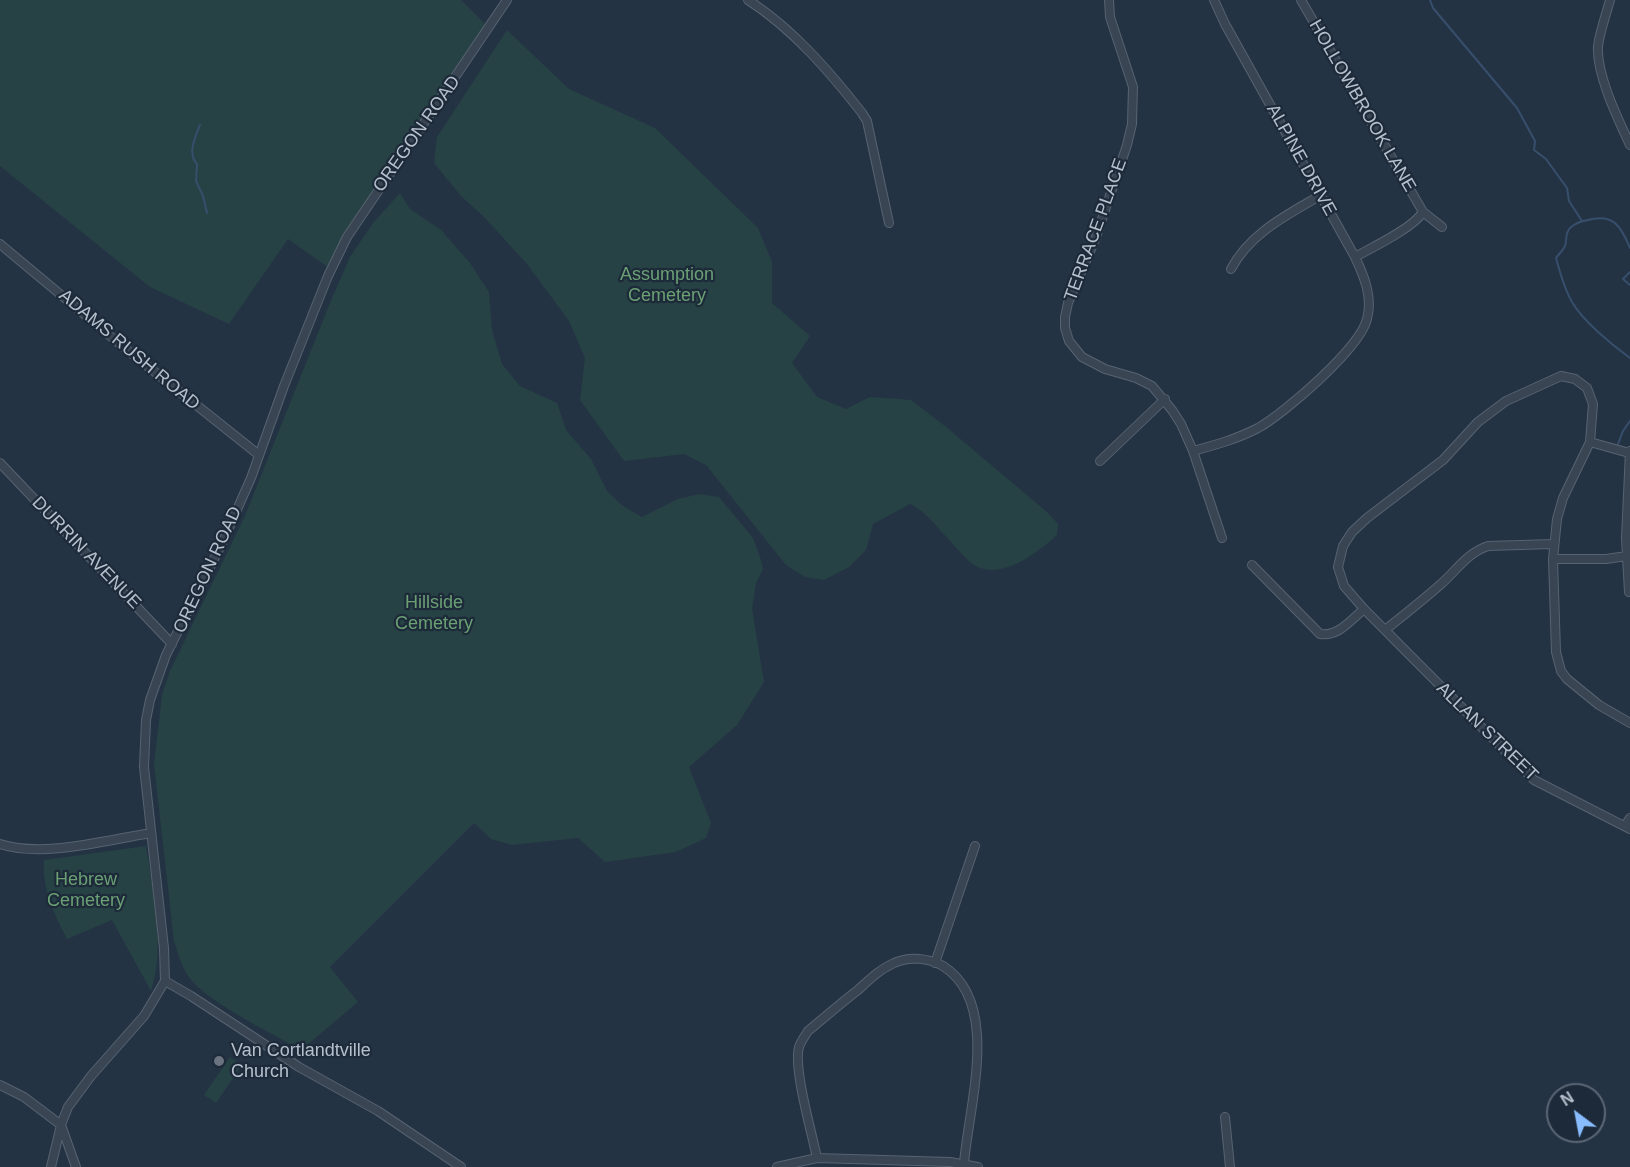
<!DOCTYPE html>
<html>
<head>
<meta charset="utf-8">
<style>
	body { margin:0 }
	#map { position:relative; width:1630px; height:1167px; overflow:hidden; background:#243344; font-family:Arial,sans-serif }
	canvas { display:block }
	.north { position:absolute; left:1546px; top:1083px; width:60px; height:60px; box-sizing:border-box; background:#1d2a39; border:2px solid #5a6674; border-radius:50%; rotate:328deg; font-size:16px; font-weight:700; line-height:24px; text-align:center; color:#b6c0cd }
	.north::after { content:''; display:block; margin:auto; width:21px; height:27px; background:#89bcff; clip-path:polygon(50% 0,100% 100%,50% 72%,0 100%) }
</style>
</head>
<body>
<div id="map">
<canvas width="1630" height="1167"></canvas>
<div class="north">N</div>
</div>
<script>
const c = document.querySelector('canvas').getContext('2d');
c.lineJoin = 'round';
function fill(path, color) {
  c.fillStyle = color;
  c.fill(path, 'evenodd');
}
function strokePath(path, color, width, dash) {
  c.strokeStyle = color;
  c.lineWidth = width;
  c.lineCap = dash ? 'butt' : 'round';
  c.setLineDash(dash || []);
  c.stroke(path);
}
function write(font, color, halo, rows, align = 'center') {
  c.font = font + ' Arial,sans-serif';
  c.lineWidth = 4.5;
  c.setLineDash([]);
  c.textBaseline = 'middle';
  c.strokeStyle = halo;
  c.fillStyle = color;
  for (const [text, x, y, turn = 0] of rows) {
    c.save();
    c.translate(x, y);
    c.rotate((+turn || 0) * Math.PI / 180);
    c.textAlign = isNaN(turn) ? turn : align;
    if (halo) c.strokeText(text, 0, 0);
    c.fillText(text, 0, 0);
    c.restore();
  }
}
const green = new Path2D(`
	M0,0H461L489,28L329,268L288,239L229,324L150,287L0,166Z
	M507,30L569,89L655,128L758,228L772,262V303L810,336L792,363L817,397L846,409L870,397L911,400L945,426L1047,512L1058,524L1057,535C1037,553 1002,581 974,565C964,558 950,540 941,531C931,520 923,510 910,504L873,524L866,550L849,567L824,580L805,577L786,565L706,465L684,454L624,461L580,400L585,358L569,321L527,264L485,218L461,196L434,163L437,137Z
	M400,193L410,209L441,230L470,263L489,292L492,330L502,364L520,386L557,403L566,430L591,459L607,491L623,506L642,517L678,499L699,494L719,497L753,538L760,557L763,569L756,583L752,609L764,682L737,725L689,767L711,823L706,838L676,852L605,862L578,838L512,845L491,839L474,823L330,967L358,1002L301,1050C273,1034 204,1000 188,976C181,965 178,953 174,941L154,764L162,695L170,671L244,518L332,298L350,257L373,223Z
	M146,846C153,893 166,944 151,991L112,920L67,939C54,913 42,890 44,860Z
	M230,1057L242,1065L216,1103L204,1095Z`);
const stream = new Path2D(`
	M1430,0L1433,8L1517,108L1535,141L1534,150L1546,159L1567,188L1569,201L1582,221
	M200,125C195,138 187,153 197,164L196,181L203,196L207,213
	M1630,248C1621,226 1613,213 1588,220C1582,221 1574,224 1570,228C1565,233 1567,240 1565,246C1563,250 1559,254 1556,258C1560,273 1564,288 1572,302C1583,321 1612,345 1630,358
	M1630,272L1623,279L1630,285
	M1618,444L1623,431L1630,421`);
const minor = new Path2D(`
	M748,0C793,29 829,71 862,113L867,121L889,223
	M1109,0L1110,17L1133,87L1132,124L1127,145L1096,237L1068,303L1065,317V328L1069,341L1082,357L1105,369L1136,378L1152,386L1172,410L1181,424L1193,451L1222,538
	M1301,0L1423,212L1442,227
	M1610,0C1606,15 1600,31 1598,46C1596,74 1618,119 1630,145
	M0,244L121,345L259,455
	M1355,257C1373,247 1413,228 1423,212
	M1231,269C1250,233 1287,215 1321,195
	M1590,442L1629,453
	M1193,451C1215,445 1237,439 1258,428C1285,413 1360,348 1367,319C1373,297 1364,276 1355,257L1225,24L1214,0
	M1100,461L1165,399
	M0,463L172,644
	M1553,559H1606L1627,556
	M1252,565L1320,634C1338,637 1351,620 1364,609
	M1629,592L1626,538L1630,451
	M1385,630C1404,615 1423,600 1441,584C1457,570 1467,553 1488,546L1553,544
	M1630,723L1599,705L1567,679L1561,671L1556,652L1553,559L1557,519L1563,498L1590,442L1593,404L1587,388L1575,379L1561,376L1506,401L1478,422L1443,460L1367,518L1352,532L1343,546L1338,567L1344,586L1364,609L1534,780L1630,829
	M1625,826L1630,818
	M0,844C43,858 106,840 151,833
	M935,963L975,846
	M165,981L191,996L299,1067L378,1111L461,1167
	M0,1085L24,1097L61,1125L76,1167
	M1225,1117L1230,1167
	M817,1158C812,1133 793,1068 799,1047C801,1041 805,1036 808,1031C825,1017 841,1003 858,990C869,980 880,969 894,963C909,956 929,958 943,966C1002,1003 968,1108 964,1164
	M51,1167L61,1125L68,1107L91,1076L144,1016L165,981L164,948L144,767L146,720L150,700L166,655L224,539L251,478L284,386L328,276L347,237L507,0
	M777,1167L817,1158L950,1162L978,1167`);
const markers = [
	[219,1061,6,"#6b7280"]
];
const streetNames = [
	["HOLLOWBROOK LANE",1362,106,60],
	["OREGON ROAD",417,134,-55],
	["ALPINE DRIVE",1301,160,61],
	["TERRACE PLACE",1096,230,-70],
	["ADAMS RUSH ROAD",129,350,40],
	["DURRIN AVENUE",86,553,46],
	["OREGON ROAD",208,570,-65],
	["ALLAN STREET",1487,732,44]
];
const parkNames = [
	["Assumption",667,275],
	["Cemetery",667,296],
	["Hillside",434,603],
	["Cemetery",434,624],
	["Hebrew",86,880],
	["Cemetery",86,901]
];
const poiNames = [
	["Van Cortlandtville",231,1051],
	["Church",231,1072]
];
fill(green, '#264245');
strokePath(stream, '#374f6c', 2);
strokePath(minor, '#576370', 10);
strokePath(minor, '#394553', 8);
for (const [x, y, r, color] of markers) {
  const dot = new Path2D();
  dot.arc(x, y, r, 0, 2 * Math.PI);
  c.fillStyle = color;
  c.fill(dot);
  strokePath(dot, '#1d2a39', 2);
}
write('18px', '#b6c0cd', '#1d2a39', streetNames);
write('18px', '#6ba075', '#1d2a39', parkNames);
write('18px', '#b6c0cd', '#1d2a39', poiNames, 'left');
</script>
</body>
</html>
